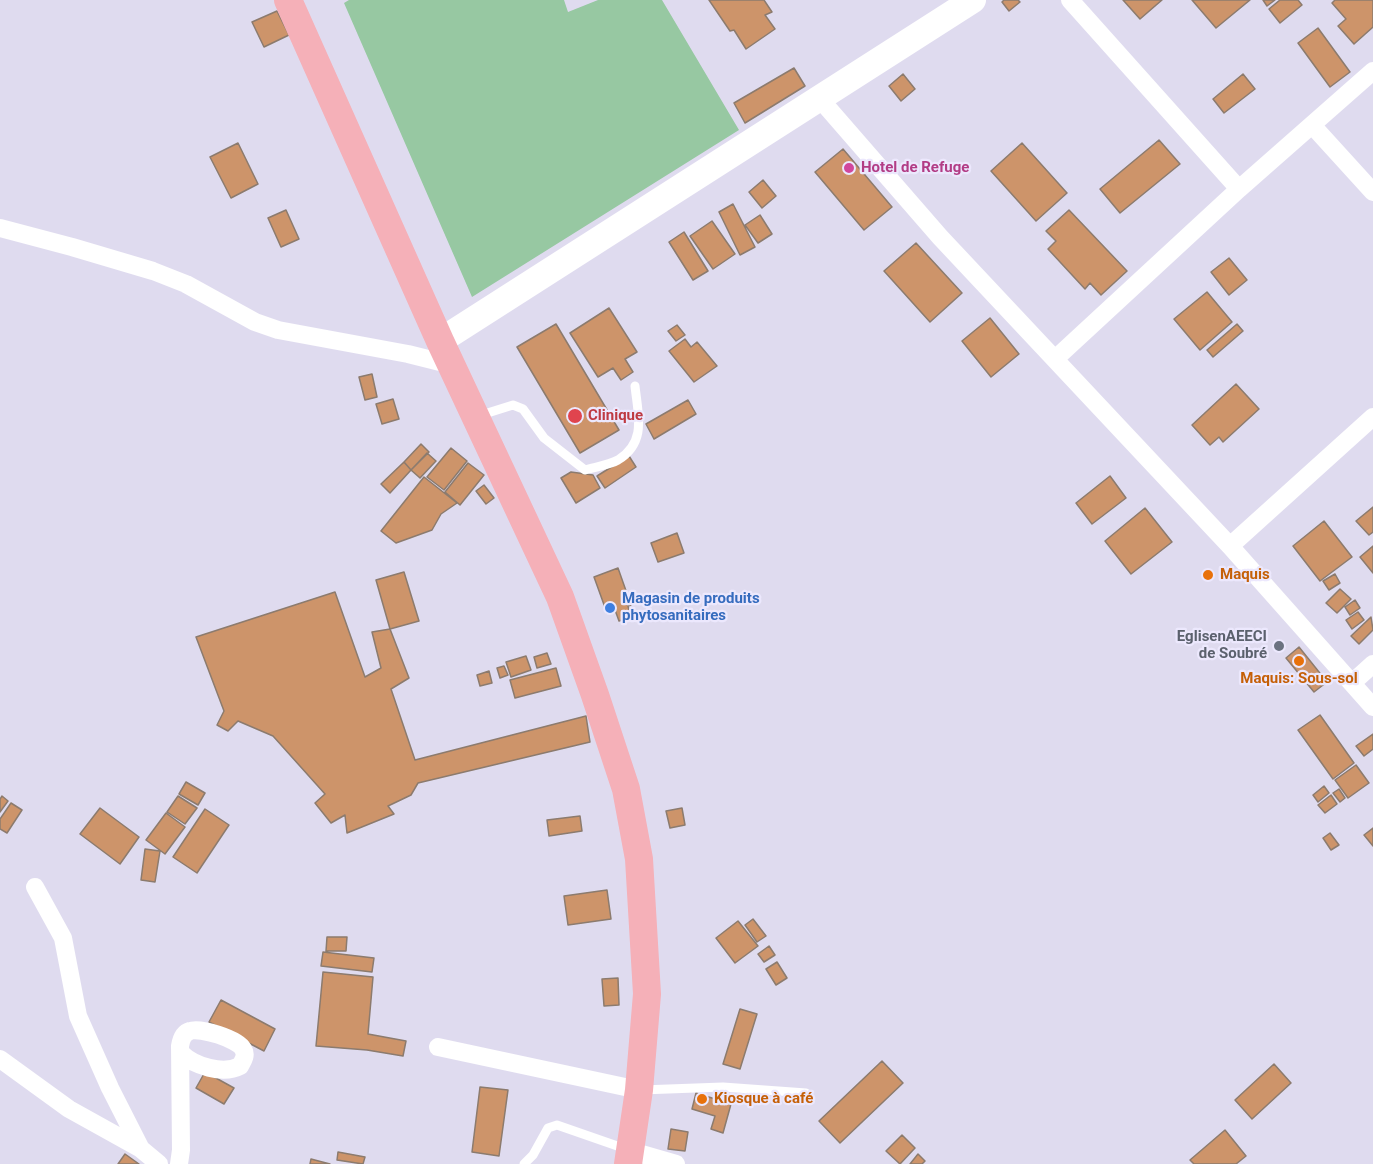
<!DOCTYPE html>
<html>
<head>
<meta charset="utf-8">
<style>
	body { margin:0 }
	canvas { display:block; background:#dfdbef }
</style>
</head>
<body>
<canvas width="1373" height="1164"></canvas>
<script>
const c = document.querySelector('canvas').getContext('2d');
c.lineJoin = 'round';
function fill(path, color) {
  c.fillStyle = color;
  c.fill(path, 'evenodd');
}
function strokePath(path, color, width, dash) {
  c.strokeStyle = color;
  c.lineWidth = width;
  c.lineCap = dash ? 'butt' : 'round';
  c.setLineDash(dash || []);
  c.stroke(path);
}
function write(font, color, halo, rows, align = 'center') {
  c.font = font + ' Roboto,sans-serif';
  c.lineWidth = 4.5;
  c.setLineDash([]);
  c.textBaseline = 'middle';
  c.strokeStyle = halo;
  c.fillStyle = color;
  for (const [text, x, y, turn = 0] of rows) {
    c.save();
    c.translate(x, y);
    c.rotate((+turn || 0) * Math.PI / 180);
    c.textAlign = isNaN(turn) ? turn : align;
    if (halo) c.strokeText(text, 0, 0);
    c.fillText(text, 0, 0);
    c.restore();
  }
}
const green = new Path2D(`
	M349,0H564L568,12L598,0H662L739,130L472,297L344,3Z`);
const building = new Path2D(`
	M709,0H764L772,12L765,15L775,29L746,49L734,30L730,31Z
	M1004,0H1018L1020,2L1009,11L1002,2Z
	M1123,0H1162L1140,19Z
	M1192,0H1250L1216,28Z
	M1263,0H1275L1267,6Z
	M1280,0H1298L1302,5L1280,23L1269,9Z
	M1335,0H1373V27L1354,44L1338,26L1346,19L1332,3Z
	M277,11L289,35L264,47L252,22Z
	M1318,28L1350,72L1330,87L1298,43Z
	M794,68L805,86L745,123L734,103Z
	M903,74L915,89L901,101L889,86Z
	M1243,74L1255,89L1224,113L1213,99Z
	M1159,140L1180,164L1120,213L1100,189Z
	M238,143L258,184L231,198L210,157Z
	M1022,143L1067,193L1036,221L991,171Z
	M843,149L892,207L864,230L815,172Z
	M763,180L776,196L762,208L749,192Z
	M733,204L755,247L740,255L719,212Z
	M286,210L299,239L281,247L268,218Z
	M1069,210L1127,271L1101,295L1090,283L1085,289L1048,249L1056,241L1046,231Z
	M760,215L772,234L758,243L745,225Z
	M712,221L735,254L713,269L690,236Z
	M684,232L708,271L693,280L669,242Z
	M916,243L962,293L930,322L884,271Z
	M1229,258L1247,280L1229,295L1211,272Z
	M1207,292L1232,322L1200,350L1174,319Z
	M609,308L637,352L625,359L633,372L621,380L613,368L598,377L570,333Z
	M990,318L1019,354L991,377L962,341Z
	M556,324L619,430L580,453L517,347Z
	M1237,324L1243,331L1213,357L1207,350Z
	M677,325L685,335L676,341L668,331Z
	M685,339L691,347L697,342L717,366L694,382L669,351Z
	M372,374L377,397L365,400L359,377Z
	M1236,384L1259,409L1223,442L1219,437L1210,445L1192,425Z
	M393,399L399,419L382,424L376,404Z
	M688,400L696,414L654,439L646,424Z
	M421,444L429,452L411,470L404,462Z
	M451,448L467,461L444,490L427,477Z
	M427,453L436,461L420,478L411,470Z
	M629,456L636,467L605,488L597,476Z
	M404,462L411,470L390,493L381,484Z
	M468,463L484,475L460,505L445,492Z
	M571,472L593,475L600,488L576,503L561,478Z
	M1110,476L1126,498L1092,524L1076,503Z
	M424,477L457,503L441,514L432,530L396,543L381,531Z
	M484,485L494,498L486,504L476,491Z
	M1373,507V532L1369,535L1356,521Z
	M1145,508L1172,542L1131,574L1105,541Z
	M1324,521L1352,557L1320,581L1293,546Z
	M677,533L684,553L658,562L651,543Z
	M1373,546V573L1360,557Z
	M618,568L631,605L628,606L631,617L619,621L615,610L607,613L594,577Z
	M404,572L419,621L390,629L376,580Z
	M1335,574L1340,583L1329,590L1323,581Z
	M1340,589L1351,599L1337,613L1326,603Z
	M335,592L365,677L381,668L372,632L390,629L409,678L391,689L415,760L586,716L590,742L418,783L411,795L388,806L394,814L347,833L345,815L331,823L315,803L325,794L273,736L238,721L228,731L217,725L224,711L196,637Z
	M1355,600L1360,608L1350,615L1345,607Z
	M1358,612L1364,620L1352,629L1346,620Z
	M1371,617L1373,630L1359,644L1351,636Z
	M1299,647L1327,682L1314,692L1286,658Z
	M547,653L551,664L537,668L534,657Z
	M526,656L531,670L511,677L506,662Z
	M504,666L508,675L500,678L497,668Z
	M556,668L561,686L515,698L510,680Z
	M489,671L492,683L480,686L477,675Z
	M1320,715L1354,763L1333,779L1298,730Z
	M1373,734V749L1364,756L1356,746Z
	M1356,765L1369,783L1348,798L1335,780Z
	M186,782L205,793L198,805L179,794Z
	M1324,786L1329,793L1318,802L1313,795Z
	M1339,789L1345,798L1340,802L1333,793Z
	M1331,795L1337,804L1325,813L1318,805Z
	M2,796L8,801L0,812V799Z
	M178,796L197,808L185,824L167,812Z
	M11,803L22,810L7,833L0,829V819Z
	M100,808L139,837L120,864L80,834Z
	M682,808L685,825L670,828L666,811Z
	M205,809L229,825L197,873L173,857Z
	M166,813L185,827L165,854L146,840Z
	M580,816L582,831L549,836L547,820Z
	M1373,828V846L1364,835Z
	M1330,833L1339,845L1331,850L1323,838Z
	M145,849L160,851L155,882L141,880Z
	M607,890L611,919L568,925L564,896Z
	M753,919L766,936L757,942L745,925Z
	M738,921L758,946L735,963L716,938Z
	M327,937H347L346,951H326Z
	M769,946L775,955L764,962L758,954Z
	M323,952L374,958L372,972L321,966Z
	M777,962L787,978L776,985L766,969Z
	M323,972L373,977L368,1034L406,1041L403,1056L367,1050L316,1046Z
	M618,978L619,1005L604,1006L602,979Z
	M221,1000L275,1029L264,1051L209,1022Z
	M740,1009L757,1014L740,1069L723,1064Z
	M882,1061L903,1083L840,1143L819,1121Z
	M1274,1064L1291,1083L1252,1119L1235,1100Z
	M205,1072L234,1088L224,1104L196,1088Z
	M480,1087L508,1090L499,1156L472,1152Z
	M696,1093L731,1104L723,1133L711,1129L715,1116L692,1109Z
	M671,1129L688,1132L685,1151L668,1149Z
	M1225,1130L1246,1156L1236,1164H1194L1190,1160Z
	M902,1135L915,1148L900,1164L886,1151Z
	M338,1152L365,1157L363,1164L337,1160Z
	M125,1154L139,1164H118Z
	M918,1154L925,1161L922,1164H910Z
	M311,1159L330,1164H310Z`);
const lane = new Path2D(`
	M478,416L513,405L523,409L544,438L585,470C595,467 609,465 618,460C647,442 638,415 635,386
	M641,1090L723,1087L806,1093
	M524,1164L533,1155L548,1128L557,1125L626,1149`);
const street = new Path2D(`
	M1070,0L1239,189
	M820,99L940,237L1230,546L1373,707
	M1312,125L1373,192
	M0,228L72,247L153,271L186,284L255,322L278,330L408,354L452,365
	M1055,359L1239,189L1373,71
	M1230,546L1373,417
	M1352,683L1373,664
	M35,887L63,938L78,1016L110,1088L141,1149
	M438,1047L639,1090
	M0,1059L69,1109L141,1149L159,1164
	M631,1151L676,1164
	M179,1164L181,1150L180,1046C181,1040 183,1033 190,1031C200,1027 238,1039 243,1049C247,1055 243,1061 240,1066C223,1075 194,1066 181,1053`);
const secondary = new Path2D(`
	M440,341L973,0`);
const primary = new Path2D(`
	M288,0L440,341L560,597L595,695L626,789L639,859L647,994L639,1090L628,1164`);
const markers = [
	[849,168,6,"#d1479c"],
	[575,416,8,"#e0444e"],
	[1208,575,6,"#e8710a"],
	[610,608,6,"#3f7fe0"],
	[1279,646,6,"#6b7280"],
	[1299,661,6,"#e8710a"],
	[702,1099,6,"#e8710a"]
];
const hotelNames = [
	["Hotel de Refuge",861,168]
];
const healthNames = [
	["Clinique",588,416]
];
const foodNames = [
	["Maquis",1220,575],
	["Maquis: Sous-sol",1299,679,"center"],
	["Kiosque à café",714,1099]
];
const shopNames = [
	["Magasin de produits",622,599],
	["phytosanitaires",622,616]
];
const worshipNames = [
	["EglisenAEECI",1267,637],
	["de Soubré",1267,654]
];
fill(green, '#97c8a2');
fill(building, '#cd946a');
strokePath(building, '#8c7b6e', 1.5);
strokePath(lane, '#fff', 9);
strokePath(street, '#fff', 18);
strokePath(secondary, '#fff', 26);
strokePath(primary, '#f5b0b8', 28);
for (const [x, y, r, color] of markers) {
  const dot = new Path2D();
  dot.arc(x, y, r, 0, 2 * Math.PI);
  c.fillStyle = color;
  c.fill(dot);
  strokePath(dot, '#ece8fd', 2);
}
write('bold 15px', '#b23c85', '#ece8fd', hotelNames, 'left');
write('bold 15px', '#be3a42', '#ece8fd', healthNames, 'left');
write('bold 15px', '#c56008', '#ece8fd', foodNames, 'left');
write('bold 15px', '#366cbe', '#ece8fd', shopNames, 'left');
write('bold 15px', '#5b616d', '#ece8fd', worshipNames, 'right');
</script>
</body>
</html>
